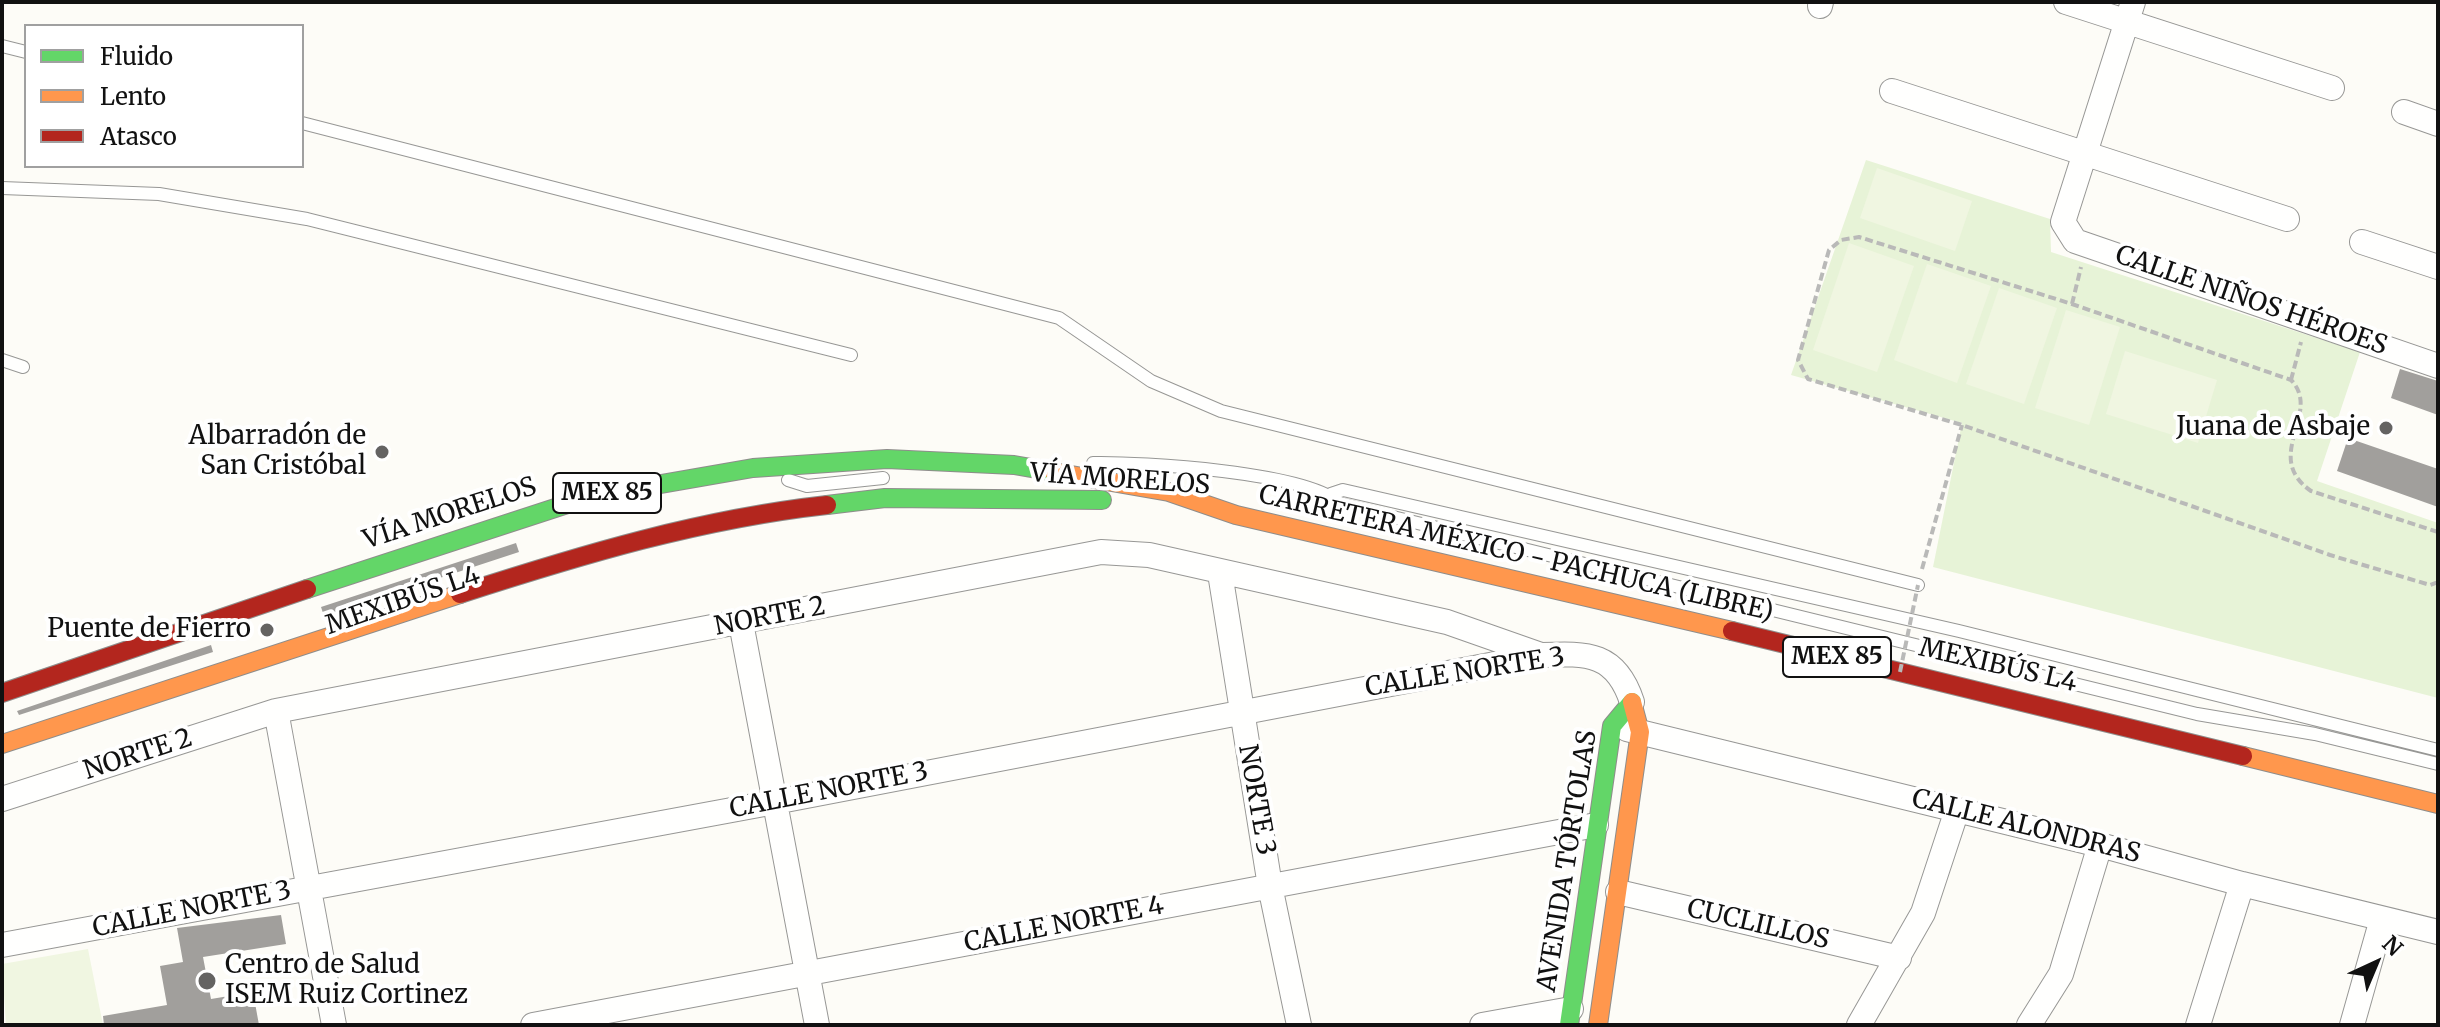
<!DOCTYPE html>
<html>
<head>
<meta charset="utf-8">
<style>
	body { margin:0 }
	#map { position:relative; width:2440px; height:1027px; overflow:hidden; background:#fdfcf7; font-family:Merriweather,serif }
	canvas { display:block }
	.frame { position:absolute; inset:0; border:4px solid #111; pointer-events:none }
	.legend { position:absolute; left:24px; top:24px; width:280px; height:144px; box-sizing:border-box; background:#fff; border:2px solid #a0a0a0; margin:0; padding:10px 14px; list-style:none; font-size:24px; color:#111 }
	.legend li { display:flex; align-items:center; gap:16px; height:40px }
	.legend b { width:40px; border:2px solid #a0a0a0 }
	.north { position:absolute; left:2336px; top:923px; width:80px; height:80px; -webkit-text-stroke:6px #fff; paint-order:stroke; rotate:44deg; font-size:22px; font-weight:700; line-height:32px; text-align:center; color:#111 }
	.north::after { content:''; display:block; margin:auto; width:28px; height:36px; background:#111; clip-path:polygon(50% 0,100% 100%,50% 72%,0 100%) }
</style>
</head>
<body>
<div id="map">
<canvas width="2440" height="1027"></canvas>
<div class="frame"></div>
<ul class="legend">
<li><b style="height:10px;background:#63d668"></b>Fluido</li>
<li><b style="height:10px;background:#ff974d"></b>Lento</li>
<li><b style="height:10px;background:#b3261e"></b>Atasco</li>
</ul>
<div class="north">N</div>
</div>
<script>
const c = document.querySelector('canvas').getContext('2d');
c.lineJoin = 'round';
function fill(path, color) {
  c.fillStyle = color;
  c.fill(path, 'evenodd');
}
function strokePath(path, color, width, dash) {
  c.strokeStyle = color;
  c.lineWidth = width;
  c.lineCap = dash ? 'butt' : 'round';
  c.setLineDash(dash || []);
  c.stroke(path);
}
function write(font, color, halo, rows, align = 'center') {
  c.font = font + ' Merriweather,serif';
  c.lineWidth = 8;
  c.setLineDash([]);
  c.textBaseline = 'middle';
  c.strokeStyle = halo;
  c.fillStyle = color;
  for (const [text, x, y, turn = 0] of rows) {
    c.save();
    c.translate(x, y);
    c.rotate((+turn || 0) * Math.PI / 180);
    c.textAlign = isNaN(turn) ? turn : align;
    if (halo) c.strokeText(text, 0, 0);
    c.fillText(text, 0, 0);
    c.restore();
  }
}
const green = new Path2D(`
	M1866,160L2050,219L2051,252L2360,352L2317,481L2438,523V698L1933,567L1962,423L1791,375Z`);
const pitch = new Path2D(`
	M1877,168L1972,201L1955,251L1860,218Z
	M1849,243L1914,266L1877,372L1813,350Z
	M1927,264L1991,286L1957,383L1894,360Z
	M1999,288L2057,308L2024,404L1966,384Z
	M2066,310L2120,327L2089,425L2035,408Z
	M2125,351L2217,380L2198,443L2106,414Z
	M88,949L103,1025H6L2,964Z`);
const building = new Path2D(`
	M2400,369L2438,381V415L2391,398Z
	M2348,438L2438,469V507L2337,471Z
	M516,543L519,552L324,616L321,607Z
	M211,645L213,652L19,715L17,711Z
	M281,915L286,944L203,957L211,999L253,992L259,1025H104L103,1016L167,1005L160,966L183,962L177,928Z`);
const path = new Path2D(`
	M2072,304L2081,267
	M2291,380L2301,342
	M2438,532L2311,491C2261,456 2323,413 2291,380L2072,304L1859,237L1841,240L1829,250L1798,360L1808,379L1962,425L2330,555L2430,585L2438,582
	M1922,569L1962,425`);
const lane = new Path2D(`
	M2,46L26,52
	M302,123L1059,318L1151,381L1221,411L1918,585
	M2,188L159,194L307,219L851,355
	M2,360L23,367
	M1093,463C1141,462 1309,472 1340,504L2197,714L2315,734L2438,764
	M788,480L807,486L883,478
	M1331,494L1343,490L1959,631L2438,750`);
const street = new Path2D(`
	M2066,2L2332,88
	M2133,2L2063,222L2075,241L2438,366
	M1820,6L1821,2
	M1892,91L2287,219
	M2404,112L2438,124
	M2362,242L2438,267
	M1220,573L1270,886L1299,1025
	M741,623L817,1025
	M276,711L334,1025
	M1627,729L2100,845L2242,884L2438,932
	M2,799L276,711L1101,552L1149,555L1447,622L1541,655
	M1618,892L1899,958
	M2,945L775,802L1542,655C1588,653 1616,653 1632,702
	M533,1025L1596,825
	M1482,1025L1571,1009
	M1859,1025L1923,913L1957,810
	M2029,1025L2061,974L2100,845
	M2198,1025L2242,884
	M2352,1025L2382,919`);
const fast = new Path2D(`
	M827,505L885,498L1102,500
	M307,589L592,496L753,468L887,459L1014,465L1054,472
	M1569,1025L1612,726L1632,702`);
const slow = new Path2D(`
	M1054,472L1169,492L1236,515L1732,631
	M2,744L460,594
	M2243,756L2438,804
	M1598,1025L1640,732L1632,702`);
const jam = new Path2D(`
	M460,594C581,555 700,519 827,505
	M1732,631L2243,756
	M2,693L307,589`);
const pathBridge = new Path2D(`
	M1900,672L1918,585`);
const markers = [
	[2386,428,8,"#646362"],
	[382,452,8,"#646362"],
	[267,630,8,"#646362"],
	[207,981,10,"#646362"]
];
const shields = [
	[607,493,108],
	[1837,657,108]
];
const shieldNames = [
	["MEX 85",607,493],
	["MEX 85",1837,657]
];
const streetNames = [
	["CALLE NIÑOS HÉROES",2251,301,19],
	["VÍA MORELOS",1120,480,4],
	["VÍA MORELOS",450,514,-18],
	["CARRETERA MÉXICO - PACHUCA (LIBRE)",1516,554,13],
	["MEXIBÚS L4",403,601,-19],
	["NORTE 2",770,617,-11],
	["MEXIBÚS L4",1998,666,13],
	["CALLE NORTE 3",1465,673,-9],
	["NORTE 2",138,755,-18],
	["CALLE NORTE 3",829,791,-11],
	["NORTE 3",1256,800,80],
	["CALLE ALONDRAS",2026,827,14],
	["AVENIDA TÓRTOLAS",1568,861,-81],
	["CALLE NORTE 3",192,910,-11],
	["CALLE NORTE 4",1064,925,-11],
	["CUCLILLOS",1758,925,13]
];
const poiNames = [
	["Juana de Asbaje",2370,428],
	["Albarradón de",366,437],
	["San Cristóbal",366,467],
	["Puente de Fierro",251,630],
	["Centro de Salud",225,966,"left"],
	["ISEM Ruiz Cortinez",225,996,"left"]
];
fill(green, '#e7f3d7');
fill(pitch, '#f0f6e1');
fill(building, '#a19f9c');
strokePath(lane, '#979795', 14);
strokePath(street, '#979795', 26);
strokePath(fast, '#8e8d8b', 20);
strokePath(slow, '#8e8d8b', 20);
strokePath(jam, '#8e8d8b', 20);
strokePath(path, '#b9b9b8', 4, [8, 4]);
strokePath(lane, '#fffffe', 12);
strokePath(street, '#fffffe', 24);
strokePath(fast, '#63d668', 18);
strokePath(slow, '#ff974d', 18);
strokePath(jam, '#b3261e', 18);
strokePath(pathBridge, '#b9b9b8', 4, [8, 4]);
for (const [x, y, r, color] of markers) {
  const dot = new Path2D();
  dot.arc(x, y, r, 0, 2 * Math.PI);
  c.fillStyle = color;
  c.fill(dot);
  strokePath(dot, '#fff', 3);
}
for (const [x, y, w] of shields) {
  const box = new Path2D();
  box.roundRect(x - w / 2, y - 20, w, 40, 6);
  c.fillStyle = '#fff';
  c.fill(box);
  strokePath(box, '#111', 2);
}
write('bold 24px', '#111', null, shieldNames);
write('26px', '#111', '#fff', streetNames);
write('26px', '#111', '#fff', poiNames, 'right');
</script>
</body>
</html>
